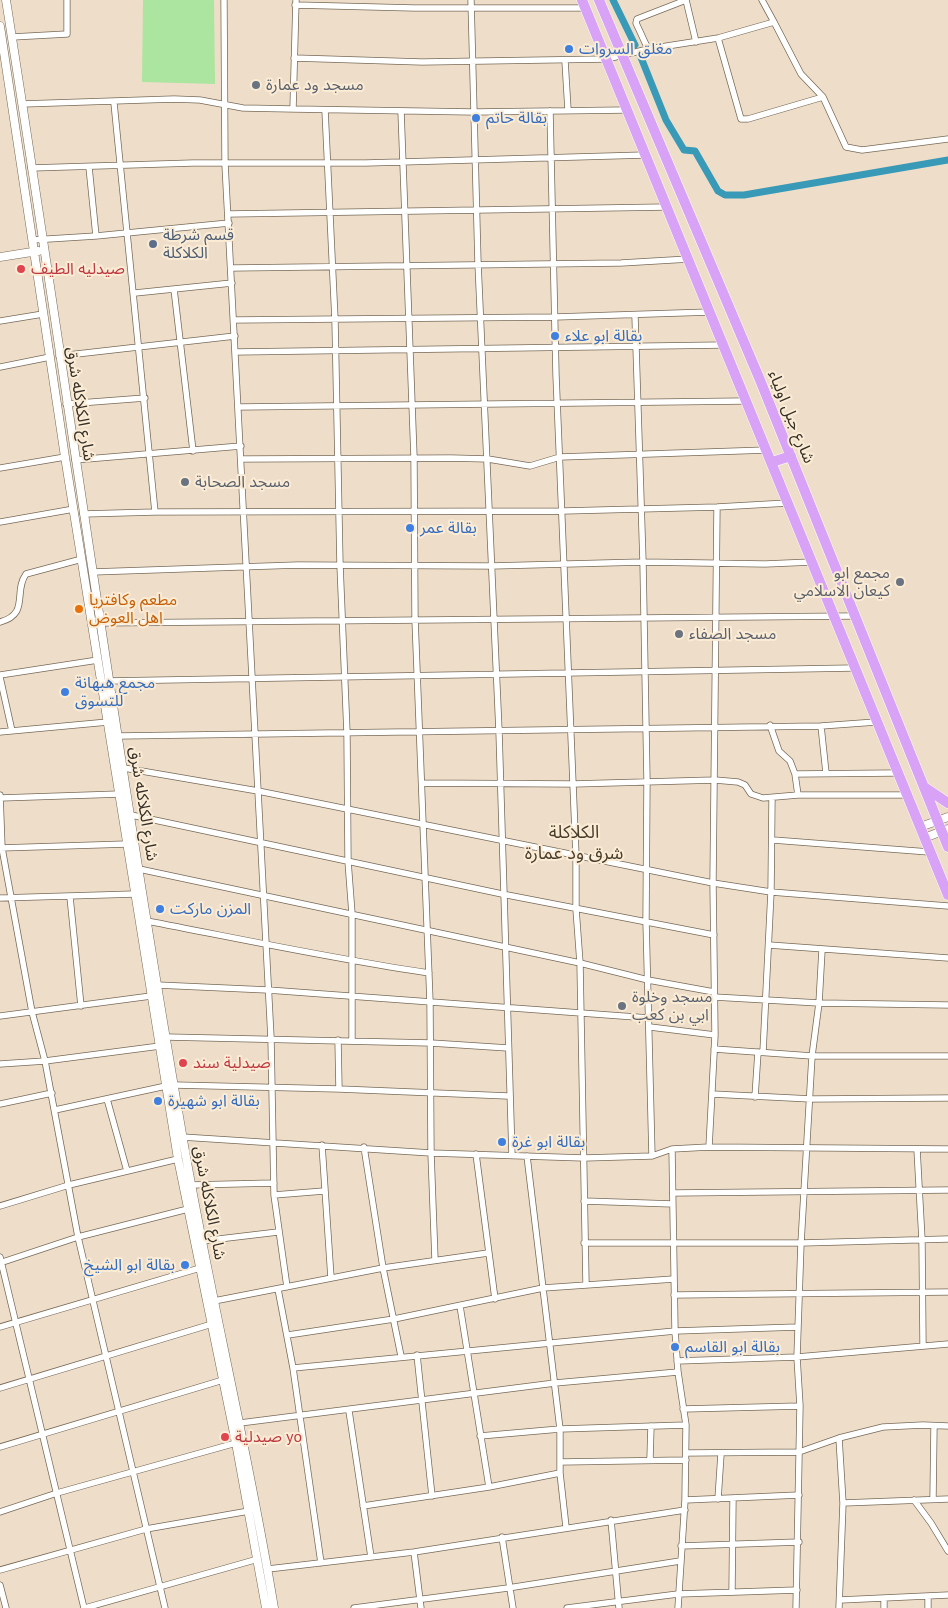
<!DOCTYPE html>
<html>
<head>
<meta charset="utf-8">
<style>
	body { margin:0 }
	canvas { display:block; background:#eedec9 }
</style>
</head>
<body>
<canvas width="948" height="1608"></canvas>
<script>
const c = document.querySelector('canvas').getContext('2d');
c.lineJoin = 'round';
function fill(path, color) {
  c.fillStyle = color;
  c.fill(path, 'evenodd');
}
function strokePath(path, color, width, dash) {
  c.strokeStyle = color;
  c.lineWidth = width;
  c.lineCap = dash ? 'butt' : 'round';
  c.setLineDash(dash || []);
  c.stroke(path);
}
function write(font, color, halo, rows, align = 'center') {
  c.font = font + ' "PT Sans","Noto Sans Arabic",sans-serif';
  c.lineWidth = 4;
  c.setLineDash([]);
  c.textBaseline = 'middle';
  c.strokeStyle = halo;
  c.fillStyle = color;
  for (const [text, x, y, turn = 0] of rows) {
    c.save();
    c.translate(x, y);
    c.rotate((+turn || 0) * Math.PI / 180);
    c.textAlign = isNaN(turn) ? turn : align;
    if (halo) c.strokeText(text, 0, 0);
    c.fillText(text, 0, 0);
    c.restore();
  }
}
const green = new Path2D(`
	M143,0H214L215,84L142,82Z`);
const canal = new Path2D(`
	M613,0L635,45
	M640,55L666,120L684,150L695,151L718,191L725,195H744L948,160`);
const minor = new Path2D(`
	M224,0L225,164L271,1038L274,1195L287,1287
	M471,0L478,263L499,731L512,1155
	M686,0L696,42
	M762,0L774,22
	M295,5L414,8H586
	M12,37L67,34V0
	M718,38L741,119H748L823,97
	M648,49L636,23L637,19L686,0
	M294,58L422,62L607,59L648,49L718,38L774,22L801,74L823,97L846,147L862,150L948,139
	M565,61L568,110
	M114,103L155,512
	M22,104L174,99L200,100L243,108L293,109L474,112L627,110
	M293,109L296,0
	M325,110L335,320L340,565L347,733L348,861L352,914V1041
	M401,111L414,457L415,619L430,1002L431,1153L435,1260
	M550,111L556,375L576,856V909L580,963L586,1284
	M89,167L96,236
	M31,168L193,163H366L645,155
	M228,214L667,207
	M32,240L96,236L229,223
	M232,268L621,263L689,259
	M174,289L193,451
	M135,293L232,283
	M635,316L643,562L647,781L646,921L652,1156
	M234,320L555,317L710,312
	M0,321L43,314
	M235,352L724,345
	M59,356L235,336
	M0,367L50,357
	M66,404L145,398
	M239,407L746,401
	M243,459L451,458L488,459L530,466L560,457L767,450
	M75,460L241,446
	M0,468L65,457
	M83,514L155,512L563,511L717,507L788,503
	M0,522L74,509
	M92,572L298,565L491,566L643,562L765,564L812,562
	M0,622C30,614 13,592 26,574L82,559
	M100,623L854,616
	M0,675L98,660
	M0,677L12,731
	M107,681L854,668
	M770,725L779,751L790,761L795,774L798,795
	M821,726L826,773
	M0,732L108,722
	M118,736L821,726L876,722
	M124,768L258,791L713,883L771,892L948,906
	M795,774L897,773
	M422,783L573,784L715,780L738,782L745,785L751,794L763,798L798,795H906
	M0,795L2,848L32,1012L45,1061L78,1237L165,1608
	M0,798L120,794
	M131,815L502,894L714,935
	M773,840L929,852
	M0,848L127,844
	M139,869L580,963L648,980L714,992
	M70,897L81,1006
	M0,898L135,894
	M147,921C241,939 334,959 429,973
	M769,945L948,958
	M157,985L268,990L649,1018
	M714,997L819,1003L948,1005
	M0,1016L151,996
	M650,1027L715,1035
	M166,1037L431,1043L508,1048
	M338,1040L339,1089
	M714,1049L812,1056H948
	M763,1052L771,892L772,798
	M0,1064L45,1061L160,1046
	M174,1085L339,1089L508,1096
	M712,1094L811,1099L948,1098
	M755,1097L758,1052
	M107,1099L127,1171
	M0,1104L52,1093
	M55,1110L166,1086
	M182,1137L431,1153L584,1158L652,1156L672,1149L709,1147L948,1149
	M322,1145L331,1278
	M364,1147L383,1268L401,1356
	M709,1147L715,1035L713,883L717,507
	M672,1149L675,1331L678,1372L686,1425L685,1500L678,1608
	M917,1149L922,1240L923,1345
	M476,1154L495,1299
	M527,1156L560,1429V1473L566,1527
	M191,1185L274,1183
	M673,1193L948,1190
	M274,1195L324,1191
	M584,1201L673,1204
	M0,1206L69,1185L178,1159
	M202,1241L278,1232
	M584,1243H801L948,1239
	M0,1257L84,1608
	M0,1263L78,1237L188,1209
	M278,1289L293,1368L321,1563
	M674,1295L948,1292
	M214,1301L383,1268L488,1253
	M460,1306L489,1487
	M0,1327L200,1268
	M288,1335L394,1319L543,1288L674,1279
	M417,1355L432,1496
	M677,1361L797,1357L948,1344
	M293,1368L675,1331L798,1327
	M0,1388L212,1324
	M683,1409L800,1406
	M349,1411L371,1557
	M240,1423L555,1383L678,1372
	M480,1436L560,1429L686,1425
	M839,1438L843,1503L839,1608
	M0,1447L223,1380
	M686,1453L799,1452L839,1438L883,1427L923,1425L948,1426
	M650,1459L651,1426
	M560,1462L686,1460
	M718,1499L721,1454
	M933,1499L934,1426
	M685,1500L799,1495
	M914,1500L931,1523L948,1551
	M843,1503L948,1499
	M363,1506L489,1487L560,1473
	M0,1512L57,1493L236,1443
	M611,1520L619,1608
	M502,1537L513,1608
	M681,1546L799,1542
	M414,1552L421,1608
	M268,1569L414,1552L685,1510
	M0,1570L146,1529L249,1511
	M0,1585L6,1608
	M732,1591L733,1499
	M840,1600L948,1595
	M85,1608L258,1559
	M354,1608L508,1588L680,1561
	M567,1608L678,1594L797,1590
	M796,1608L800,1406L797,1357L801,1243L812,1056L819,1003L822,950
	M884,1608V1598
	M928,1608V1597`);
const tertiary = new Path2D(`
	M6,0C66,378 117,757 182,1134C209,1292 248,1449 274,1608
	M0,26L65,457L178,1159L236,1443L266,1608
	M0,257L38,251
	M920,827L948,817
	M924,838L948,829`);
const trunk = new Path2D(`
	M582,0L948,895
	M599,0L760,380L948,847
	M772,462L791,456
	M924,787L948,803`);
const markers = [
	[569,49,5,"#3f7fe0"],
	[256,85,5,"#6b7280"],
	[476,118,5,"#3f7fe0"],
	[153,244,5,"#5c6f8a"],
	[21,269,5,"#e0444e"],
	[555,336,5,"#3f7fe0"],
	[185,482,5,"#6b7280"],
	[410,528,5,"#3f7fe0"],
	[900,582,5,"#6b7280"],
	[79,609,5,"#e8710a"],
	[679,634,5,"#6b7280"],
	[65,692,5,"#3f7fe0"],
	[160,909,5,"#3f7fe0"],
	[622,1006,5,"#6b7280"],
	[183,1063,5,"#e0444e"],
	[158,1101,5,"#3f7fe0"],
	[502,1142,5,"#3f7fe0"],
	[185,1265,5,"#3f7fe0"],
	[675,1347,5,"#3f7fe0"],
	[225,1437,5,"#e0444e"]
];
const shopNames = [
	["مغلق السروات",579,49],
	["بقالة حاتم",486,118],
	["بقالة ابو علاء",565,336],
	["بقالة عمر",420,528],
	["مجمع هبهانة",75,683],
	["للتسوق",75,701],
	["المزن ماركت",170,909],
	["بقالة ابو شهيرة",168,1101],
	["بقالة ابو غرة",512,1142],
	["بقالة ابو الشيخ",175,1265,"right"],
	["بقالة ابو القاسم",685,1347]
];
const worshipNames = [
	["مسجد ود عمارة",266,85],
	["مسجد الصحابة",195,482],
	["مجمع ابو",890,573,"right"],
	["كيعان الاسلامي",890,591,"right"],
	["مسجد الصفاء",689,634],
	["مسجد وخلوة",632,997],
	["ابي بن كعب",632,1015]
];
const serviceNames = [
	["قسم شرطة",163,235],
	["الكلاكلة",163,253]
];
const healthNames = [
	["صيدليه الطيف",31,269],
	["صيدلية سند",193,1063],
	["صيدلية yo",235,1437]
];
const streetNames = [
	["شارع الكلاكله شرق",80,404,81],
	["شارع جبل اولياء",791,417,68],
	["شارع الكلاكله شرق",143,804,81],
	["شارع الكلاكله شرق",209,1203,79]
];
const foodNames = [
	["مطعم وكافتريا",89,600],
	["اهل العوض",89,618]
];
const neighbourhoodNames = [
	["الكلاكلة",574,833],
	["شرق ود عمارة",574,854]
];
fill(green, '#abe5a0');
strokePath(canal, '#399ab8', 7);
strokePath(minor, '#776a58', 7);
strokePath(tertiary, '#776a58', 9);
strokePath(trunk, '#fff', 11);
strokePath(minor, '#fff', 5.5);
strokePath(tertiary, '#fff', 8);
strokePath(trunk, '#d8a2f7', 10);
for (const [x, y, r, color] of markers) {
  const dot = new Path2D();
  dot.arc(x, y, r, 0, 2 * Math.PI);
  c.fillStyle = color;
  c.fill(dot);
  strokePath(dot, '#fbecd6', 2);
}
write('16px', '#366cbe', '#fbecd6', shopNames, 'left');
write('16px', '#5b616d', '#fbecd6', worshipNames, 'left');
write('16px', '#4e5e75', '#fbecd6', serviceNames, 'left');
write('16px', '#be3a42', '#fbecd6', healthNames, 'left');
write('16px', '#352f27', '#fbecd6', streetNames);
write('16px', '#c56008', '#fbecd6', foodNames, 'left');
write('18px', '#493d2c', '#fbecd6', neighbourhoodNames);
</script>
</body>
</html>
